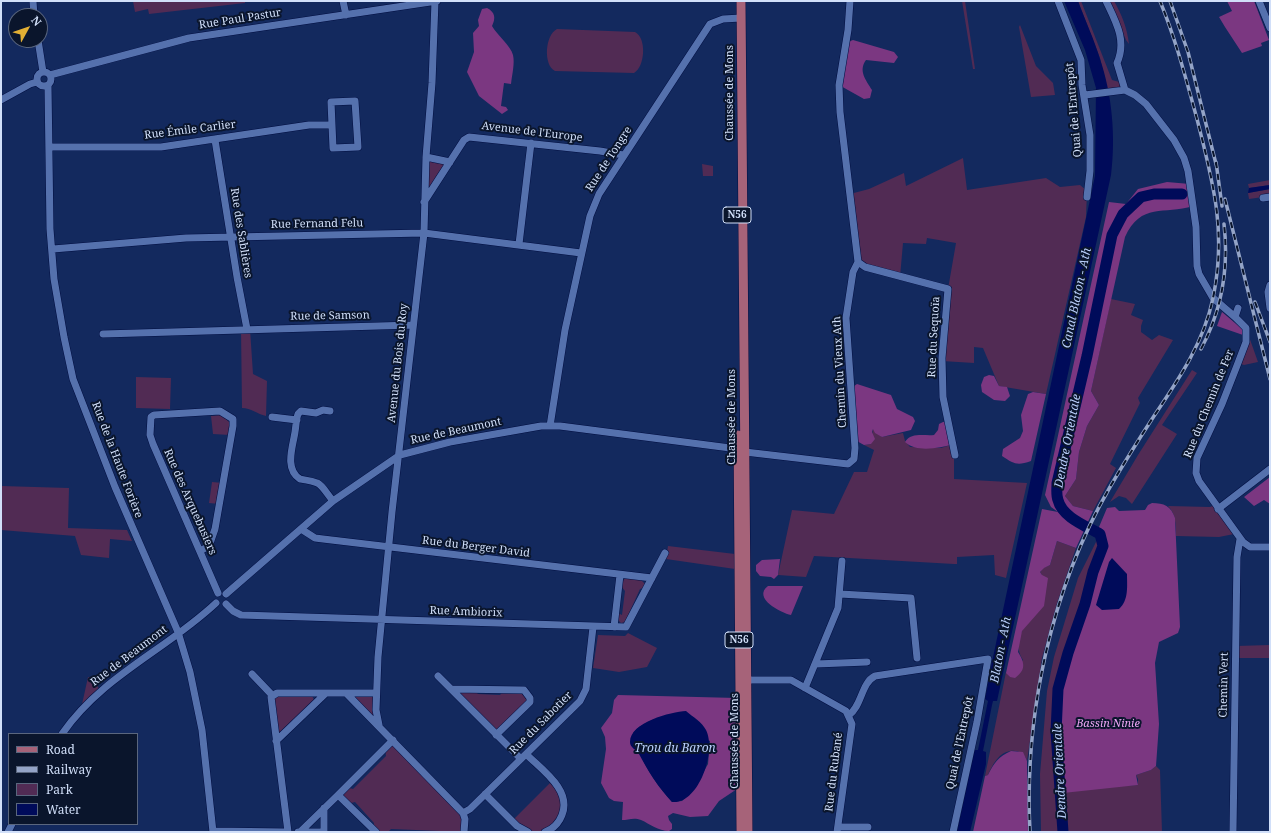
<!DOCTYPE html>
<html>
<head>
<meta charset="utf-8">
<style>
	body { margin:0 }
	#map { position:relative; width:1271px; height:833px; overflow:hidden; background:#13295e; font-family:"Noto Serif",serif }
	canvas { display:block }
	.frame { position:absolute; inset:0; border:2px solid #d1dff9; pointer-events:none }
	.legend { position:absolute; left:8px; top:733px; width:130px; height:92px; box-sizing:border-box; background:#0a152c; border:1px solid #5a667e; margin:0; padding:5px 7px; list-style:none; font-size:12px; color:#d1dff9 }
	.legend li { display:flex; align-items:center; gap:8px; height:20px }
	.legend b { width:20px; border:1px solid #5a667e }
	.north { position:absolute; left:8px; top:8px; width:40px; height:40px; box-sizing:border-box; background:#0a152c; border:1px solid #5a667e; border-radius:50%; rotate:50deg; font-size:11px; font-weight:700; line-height:16px; text-align:center; color:#d1dff9 }
	.north::after { content:''; display:block; margin:auto; width:14px; height:18px; background:#e2af34; clip-path:polygon(50% 0,100% 100%,50% 72%,0 100%) }
</style>
</head>
<body>
<div id="map">
<canvas width="1271" height="833"></canvas>
<div class="frame"></div>
<ul class="legend">
<li><b style="height:5px;background:#a66379"></b>Road</li>
<li><b style="height:5px;background:#94a4c7"></b>Railway</li>
<li><b style="height:11px;background:#512b54"></b>Park</li>
<li><b style="height:11px;background:#000b5a"></b>Water</li>
</ul>
<div class="north">N</div>
</div>
<script>
const c = document.querySelector('canvas').getContext('2d');
c.lineJoin = 'round';
function fill(path, color) {
  c.fillStyle = color;
  c.fill(path, 'evenodd');
}
function strokePath(path, color, width, dash) {
  c.strokeStyle = color;
  c.lineWidth = width;
  c.lineCap = dash ? 'butt' : 'round';
  c.setLineDash(dash || []);
  c.stroke(path);
}
function write(font, color, halo, rows, align = 'center') {
  c.font = font + ' "Noto Serif",serif';
  c.lineWidth = 4;
  c.setLineDash([]);
  c.textBaseline = 'middle';
  c.strokeStyle = halo;
  c.fillStyle = color;
  for (const [text, x, y, turn = 0] of rows) {
    c.save();
    c.translate(x, y);
    c.rotate((+turn || 0) * Math.PI / 180);
    c.textAlign = isNaN(turn) ? turn : align;
    if (halo) c.strokeText(text, 0, 0);
    c.fillText(text, 0, 0);
    c.restore();
  }
}
const green = new Path2D(`
	M133,1H245V3L149,14L148,9L135,12Z
	M962,1H965L975,69H973Z
	M1078,1H1081L1112,80L1123,83L1124,87L1108,92L1100,58Z
	M1110,1H1114C1122,15 1127,28 1129,44L1126,40Z
	M1020,25L1036,66L1053,83L1055,95L1031,97L1019,27Z
	M557,29L635,32C647,38 645,67 634,73L555,71C543,65 545,35 557,29Z
	M426,157L450,162L424,202Z
	M963,158L967,190L1046,178L1060,187L1080,185L1087,191L1086,217L1046,394L999,386L983,348L974,347V363L942,361L948,289L956,243L927,238L926,244L903,243L900,277L861,265L850,194L869,189L904,173L906,186Z
	M702,164L713,166V176H703Z
	M1270,180V185L1249,188L1248,184Z
	M1270,189V196L1249,199L1248,193Z
	M1111,299L1135,304L1131,315L1143,320L1141,326V332L1152,340L1159,335L1173,340L1138,398L1140,403L1110,464L1116,468L1093,511L1073,506L1065,496L1076,479L1079,452L1087,426L1099,405L1091,391Z
	M241,329H250L253,374L267,381L266,416C257,414 251,408 242,408Z
	M1247,331L1258,362L1244,365L1238,363Z
	M1192,370L1197,373L1162,425L1177,434L1132,504L1126,498L1119,496L1110,502L1138,455Z
	M136,377L171,378L170,409L136,408Z
	M222,415L230,423V435L213,434L211,416Z
	M873,428L882,437L903,433L905,441L910,447L941,448L954,444V479L1027,483L1006,578L995,575L994,555L957,557V564H954L814,556L806,577L778,575L792,510L834,514L854,472H867L874,450L864,445L871,444Z
	M212,482L223,483L219,504L209,503Z
	M1,486L69,488L68,528L127,530L132,541L110,539L109,558L81,555L75,536L1,530Z
	M1215,505L1234,534L1219,537L1176,536C1176,525 1176,514 1168,506L1210,507Z
	M1100,534L1103,546L1093,572L1085,604L1068,653L1056,732L1060,789L1138,785V779L1136,775L1151,770L1156,766L1160,770L1162,832H1041L1040,774L1047,691L1054,657L1078,578Z
	M1057,541L1076,548L1057,603L1042,658L1027,761C1023,748 1007,748 998,758C994,762 990,770 988,775L985,776L1006,672L1010,677L1023,660C1016,650 1017,636 1025,626L1042,575L1040,572L1043,568L1050,565Z
	M668,546L735,554V569L666,559Z
	M628,578L641,580L645,584L643,588L640,589L625,622L621,623L617,619L618,613L622,615L625,591L621,586L624,579Z
	M628,633L657,648L647,667L619,672L593,668L598,635L625,636Z
	M1270,645V658H1236V646Z
	M88,677L92,678L100,690L81,709Z
	M474,690L478,694L500,695L504,690H524L530,698L496,735L460,695L461,692Z
	M353,694H369L376,699L377,713L369,716L352,699Z
	M272,695L312,696L316,703L279,734Z
	M393,740L460,809L464,832L391,829L388,832L374,831V823L355,802L347,804L338,795L346,787L353,789L386,756L385,748Z
	M552,781L557,785L564,811L545,832H528L512,821Z`);
const forest = new Path2D(`
	M1227,1H1254L1269,40L1261,43L1262,46L1242,53L1225,27L1219,17L1232,11Z
	M487,8C495,12 496,18 492,26C497,35 511,46 513,55C515,63 512,75 511,84L504,83L501,106L506,107L508,110L502,114L479,96L467,72L474,52L473,33L479,26L478,20L482,9Z
	M853,40L894,52L898,57L894,63L866,60C858,71 866,80 872,90L870,98L864,99L839,85L845,43Z
	M1167,182L1190,184L1193,206C1164,215 1141,202 1125,237L1091,391L1099,405L1087,426L1079,452L1076,479L1065,496L1073,506L1093,511L1076,548L1057,541L1050,565L1044,568L1040,572L1042,575L1048,578L1044,606L1022,631L1018,652C1025,663 1026,670 1015,678L1010,677L1006,673L1042,509L1058,512L1051,507L1045,495L1109,202L1126,204L1138,189Z
	M1222,312L1241,328H1246L1243,335L1217,326Z
	M989,375L994,376L999,386L1007,387L1010,396L1005,401L994,400L982,392L981,385L984,377Z
	M857,384L891,395L897,409L913,417L915,421L911,430L882,437L875,433L873,429L872,432L875,439L871,444L864,445L855,440L850,389Z
	M1033,392L1046,394L1031,461C1017,466 1014,464 1002,456L1003,449L1020,438L1023,431L1021,415L1028,394Z
	M943,422H946L954,444C939,448 917,453 905,442C911,432 924,436 934,435L938,430L939,424Z
	M1270,477V504L1264,500L1254,506L1244,497Z
	M1152,503C1164,503 1171,506 1175,518L1180,627L1178,633L1159,642L1155,663L1159,724L1156,766L1151,770L1136,775L1138,785L1063,793L1060,789L1056,732L1058,689L1068,653L1085,604L1093,572L1103,546L1099,527L1107,508L1115,507L1119,511L1145,510L1148,505Z
	M780,559L778,575L774,579L771,577L760,576L756,571V565L762,560Z
	M768,586H803L791,615C781,613 752,598 768,586Z
	M618,695L737,698V789L719,801L708,816L690,817L673,813L668,816L669,820L672,824V829L669,831C658,831 650,824 641,820C634,817 628,820 622,820L623,802L614,801L609,798L601,783L606,749L605,737L601,728L612,713L614,700ZM654,719L710,741L708,764L694,789L682,801L672,802C653,781 640,760 633,733L639,727Z
	M1011,751L1023,752L1027,761L1028,832H973L985,776L988,775C994,763 998,757 1011,751Z`);
const water = new Path2D(`
	M1064,1H1078C1085,20 1094,39 1100,59C1112,94 1116,137 1111,175L1002,678L997,701H993L992,705L983,751L986,752V764L970,832H957L974,750H978L988,701L985,699L992,662L1095,176L1096,88L1085,50Z
	M1270,185V189L1248,193L1249,188Z
	M1112,558L1127,574C1127,586 1129,600 1119,609L1102,610L1096,605L1109,562Z
	M686,711C693,717 702,722 706,730C717,752 698,805 672,802C658,787 648,771 639,754C636,749 630,748 630,742C630,722 671,712 686,711Z`);
const river = new Path2D(`
	M1063,832L1056,732L1058,689L1068,653L1085,604L1093,572L1103,546L1100,534C1086,526 1062,517 1058,500C1056,495 1057,489 1057,483L1087,356L1112,235L1123,214L1141,197L1154,194H1182`);
const minor = new Path2D(`
	M33,1L34,16
	M343,1L346,15
	M1058,1L1081,60L1082,85L1090,135V171L1087,197
	M1106,1C1116,22 1127,41 1117,63L1125,90
	M1259,1L1270,28
	M38,40L43,72
	M37 79a7 7 0 1 1 14 0a7 7 0 1 1-14 0Z
	M50,75L189,38L437,1
	M48,85L50,229L54,279L64,337L73,379L115,487L178,632L190,672L202,730L213,832
	M1085,95L1125,90L1135,95L1146,104L1174,140L1184,158L1188,171L1196,227L1197,266L1199,274L1213,298L1235,317
	M1,100L30,84L37,82
	M355,101L358,147L333,148L331,102Z
	M215,140L237,277L247,329
	M50,147H161L309,125H332
	M426,157L450,162
	M1263,198L1270,197
	M424,202L464,140L469,137L600,151L623,155
	M519,244L531,143
	M53,249L186,238L424,233L581,253
	M858,262L865,267L948,289L942,358L943,397L955,455
	M1270,285L1268,292L1270,308
	M1238,308L1235,317L1246,328V342L1238,363L1222,404L1197,458L1196,473L1199,481L1243,542L1250,547H1270
	M103,334L413,325
	M330,411L323,410L316,413L301,411L298,414C296,420 296,426 295,432C293,446 284,469 300,479C323,483 318,482 333,501
	M272,417L297,420
	M550,426L565,330L590,216L599,194L710,24L723,19L741,18
	M1218,509L1270,469
	M301,529L315,538L323,539L652,578
	M200,551L209,546L215,529L233,426V419L220,411L154,415L151,417L150,435L153,444L218,593
	M226,594L333,501L400,455L450,442L541,426H560L738,449L745,452L848,464L854,459L855,448L846,318L853,272L858,262L840,112L839,85L848,30L850,1
	M840,594L911,598L917,658
	M226,604L233,611L241,615L626,627L665,553
	M614,627L620,575
	M816,664L867,662
	M252,674L272,695
	M438,676L451,689
	M742,680H791L846,711L852,724L837,832
	M805,688L838,608L842,561
	M347,694L463,813L465,819L464,832
	M849,715C862,706 861,683 875,676L988,659L977,722L953,832
	M379,725L376,710L378,657L392,512L424,233L426,157L432,83L435,1
	M62,734C102,676 166,650 216,603
	M496,735L530,702V698L524,690L451,689L521,759
	M276,741L325,694
	M526,754C542,770 572,790 562,815C559,823 553,829 545,832
	M485,794L517,826L528,832
	M338,795L393,740
	M463,813L470,809L580,701L586,689L593,627
	M838,827H868
	M213,831L286,832
	M8,832L12,824
	M288,832L271,697L277,693H376
	M298,832H324
	M300,832L338,795L376,832
	M324,832V808
	M1233,832L1237,557L1240,539`);
const major = new Path2D(`
	M741,1L748,832
	M738,435L741,832`);
const rail = new Path2D(`
	M1170,1L1188,52L1217,168
	M1216,162L1222,206
	M1225,199L1270,379
	M1255,302L1270,342
	M1201,349C1222,310 1229,268 1224,224
	M1030,832C1024,715 1051,589 1110,487C1124,463 1139,439 1154,416C1179,379 1204,342 1213,298C1227,232 1213,182 1197,119C1186,79 1176,40 1160,1`);
const shields = [
	[737,215,28],
	[739,640,28]
];
const shieldNames = [
	["N56",737,215],
	["N56",739,640]
];
const streetNames = [
	["Rue Paul Pastur",240,19,-9],
	["Chaussée de Mons",730,93,-90],
	["Quai de l'Entrepôt",1074,110,-95],
	["Rue Émile Carlier",190,130,-7],
	["Avenue de l'Europe",532,132,7],
	["Rue de Tongre",609,159,-57],
	["Rue Fernand Felu",317,224,-1],
	["Rue des Sablières",241,233,81],
	["Rue de Samson",330,316,-1],
	["Rue du Sequoïa",934,337,-87],
	["Avenue du Bois du Roy",398,363,-84],
	["Chemin du Vieux Ath",840,372,-93],
	["Rue du Chemin de Fer",1209,404,-68],
	["Chaussée de Mons",732,417,-90],
	["Rue de Beaumont",456,431,-12],
	["Rue de la Haute Forière",117,460,69],
	["Rue des Arquebusiers",190,502,66],
	["Rue du Berger David",476,547,7],
	["Rue Ambiorix",466,612,2],
	["Rue de Beaumont",129,656,-37],
	["Chemin Vert",1224,685,-89],
	["Rue du Sabotier",541,723,-45],
	["Chaussée de Mons",735,741,-90],
	["Quai de l'Entrepôt",960,743,-78],
	["Rue du Rubané",834,772,-83]
];
const parkNames = [
	["Bassin Ninie",1108,724]
];
const waterNames = [
	["Canal Blaton - Ath",1077,298,-78],
	["Dendre Orientale",1068,441,-79],
	["Blaton - Ath",1001,650,-79],
	["Trou du Baron",675,749],
	["Dendre Orientale",1060,771,-93]
];
fill(green, '#512b54');
fill(forest, '#7b3781');
fill(water, '#000b5a');
strokePath(river, '#000b5a', 11);
strokePath(minor, '#010e41', 8);
strokePath(major, '#010e41', 10);
strokePath(minor, '#5571ad', 7);
strokePath(major, '#a66379', 9);
strokePath(rail, '#94a4c7', 3.5);
strokePath(rail, '#0a152c', 2, [6]);
for (const [x, y, w] of shields) {
  const box = new Path2D();
  box.roundRect(x - w / 2, y - 8, w, 16, 3);
  c.fillStyle = '#0a152c';
  c.fill(box);
  strokePath(box, '#d1dff9', 1);
}
write('bold 10px', '#d1dff9', null, shieldNames);
write('11px', '#d1dff9', '#0a152c', streetNames);
write('italic 11px', '#eea5f4', '#0a152c', parkNames);
write('italic 12px', '#b8cefa', '#0a152c', waterNames);
</script>
</body>
</html>
